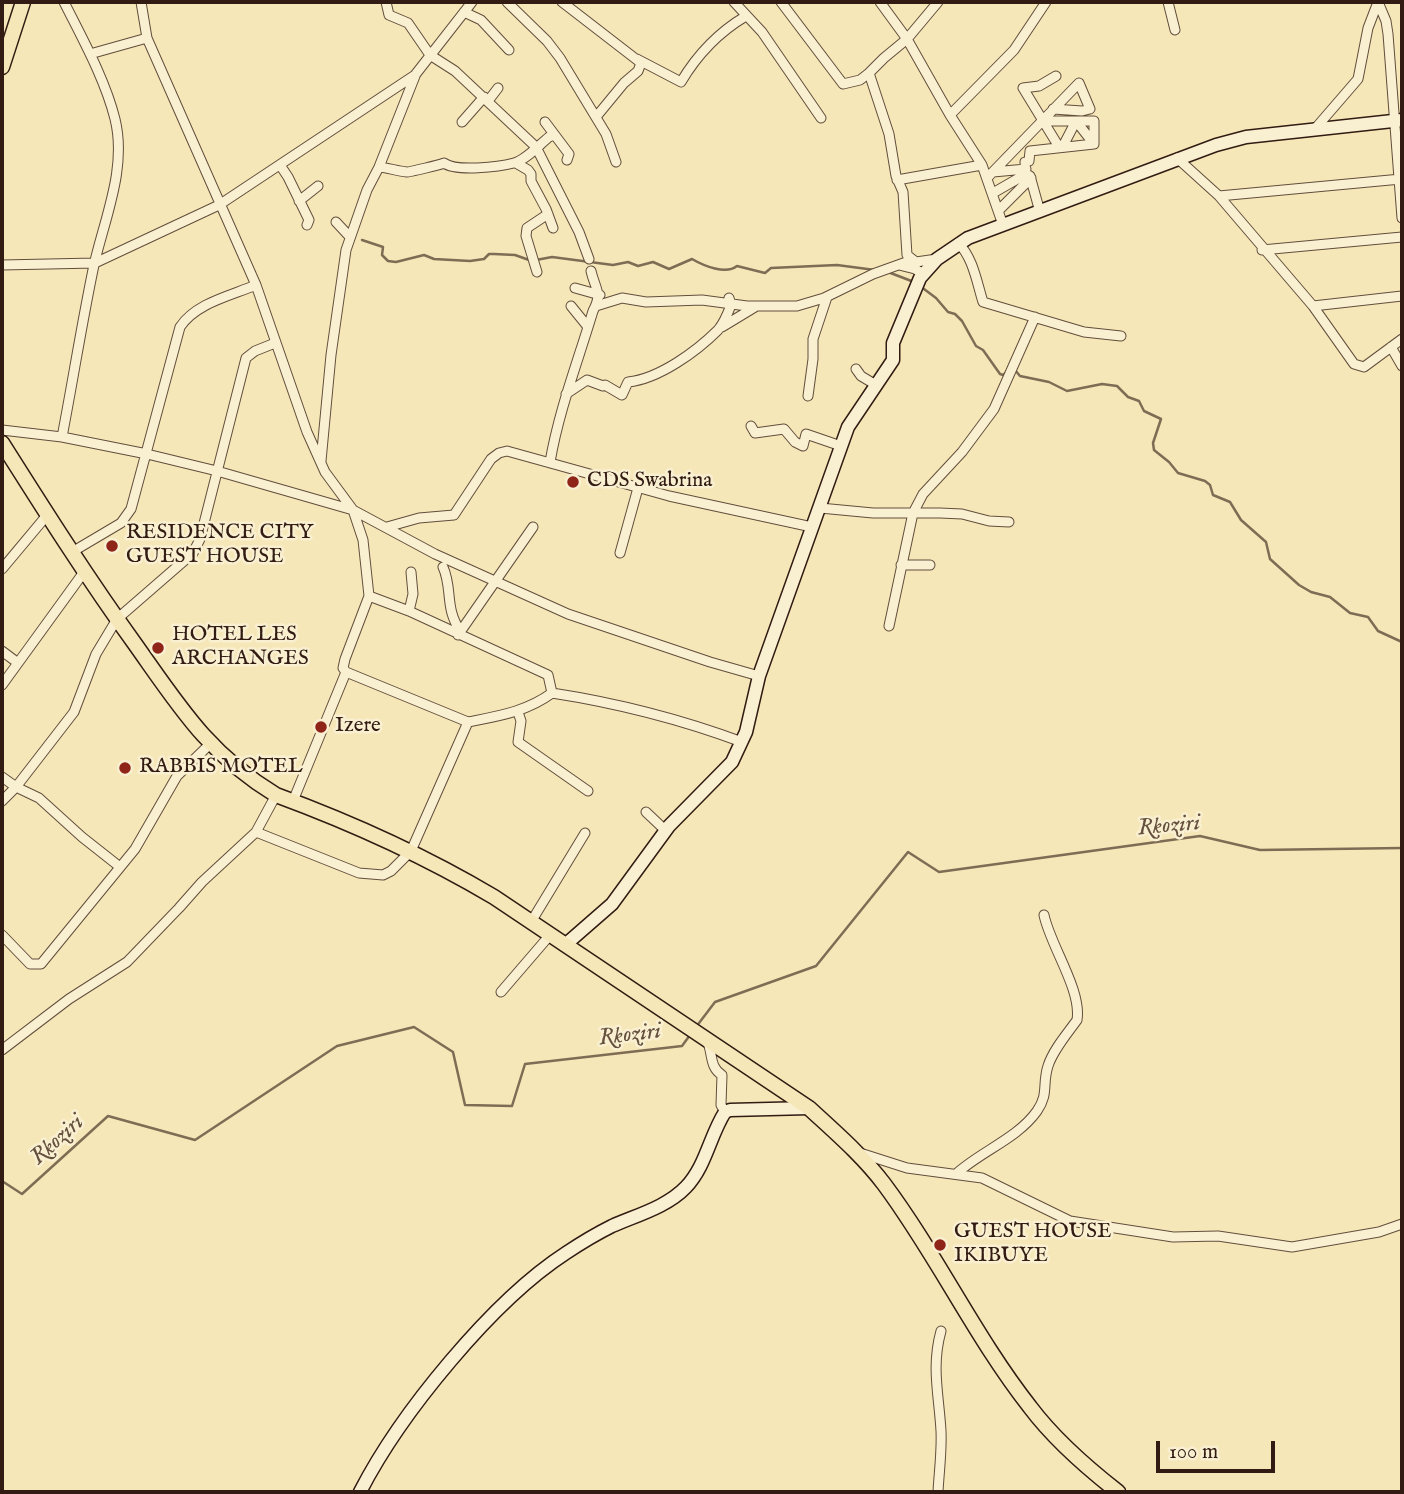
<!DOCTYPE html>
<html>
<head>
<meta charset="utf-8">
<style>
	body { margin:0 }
	#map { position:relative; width:1404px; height:1494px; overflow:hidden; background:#f6e7b8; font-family:"IM FELL English",serif }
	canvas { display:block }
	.frame { position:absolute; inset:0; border:4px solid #311b12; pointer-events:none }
	.scale { position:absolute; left:1156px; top:1441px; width:119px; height:32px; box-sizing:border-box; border:4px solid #311b12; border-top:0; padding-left:9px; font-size:21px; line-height:24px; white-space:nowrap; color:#311b12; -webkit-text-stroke:5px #f9efd1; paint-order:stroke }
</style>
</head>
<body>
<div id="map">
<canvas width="1404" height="1494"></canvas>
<div class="frame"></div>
<div class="scale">100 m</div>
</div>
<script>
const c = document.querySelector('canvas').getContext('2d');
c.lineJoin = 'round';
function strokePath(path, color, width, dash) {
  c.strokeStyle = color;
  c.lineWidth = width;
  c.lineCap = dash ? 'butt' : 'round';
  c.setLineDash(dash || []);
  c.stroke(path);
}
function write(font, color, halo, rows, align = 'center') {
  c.font = font + ' "IM FELL English",serif';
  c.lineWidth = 5;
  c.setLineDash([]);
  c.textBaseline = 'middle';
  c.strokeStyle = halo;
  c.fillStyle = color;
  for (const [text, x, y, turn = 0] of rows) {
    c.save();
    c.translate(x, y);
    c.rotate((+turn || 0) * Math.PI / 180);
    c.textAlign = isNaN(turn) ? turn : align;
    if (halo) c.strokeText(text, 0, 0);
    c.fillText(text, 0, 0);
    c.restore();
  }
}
const stream = new Path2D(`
	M362,240L383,247L382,255L388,261L396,262L424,255L434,259L470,261L484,259L489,254H494L515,255L529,260
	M536,260L552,257L613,265L628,262L638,266L653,262L669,269L692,259C704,266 726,275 737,266L765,273L771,268L837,265L875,270
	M888,272L914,282
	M920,286L936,298L948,312L955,314L962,321L976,346L983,350L1000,374L1003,375L1009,370
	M1015,370L1020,376L1049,382L1067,391L1102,384L1117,386L1128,397L1139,401L1144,411L1161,419L1153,443L1154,450L1169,462L1178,473L1205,481L1210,485L1213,495L1230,502L1241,520L1266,542L1270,559L1299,585L1311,592L1330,597L1350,613L1368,617L1378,631L1402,642
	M696,1027L715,1002L816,966L908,852L939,872L1200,836L1260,850L1402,848
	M2,1181L22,1194L108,1116L195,1140L337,1046L414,1027L453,1052L465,1105L512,1106L525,1064L682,1046L690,1035`);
const street = new Path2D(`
	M141,2L147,38L256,285L307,432L325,472L353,510L363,540L369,596L345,659L343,668L346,672L293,801
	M386,2L389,15L408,23L430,55L455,71L536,147L579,232L589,259
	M507,2L547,41L560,58L606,134L616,162
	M562,2L641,63L638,71L624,83L596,117
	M734,2L762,32L821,118
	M781,2L843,84L860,80L869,73L884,58L907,39L938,2
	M880,2L907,39L950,115L982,165L1003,225
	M1168,2L1175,30
	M1378,2L1386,21L1388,34L1402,218
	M464,12L481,20L509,50
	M90,54L147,38
	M637,59L681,82C697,55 719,32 746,16
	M869,73L889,134L896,176L903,192L907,255L916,262L937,259
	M1056,76L1039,86L1023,88L1059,147
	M488,101L498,88
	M950,115L1014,50L1046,2
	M1045,121H1076L1063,146
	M462,122L484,97
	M545,122L569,154L567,160
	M1314,130L1358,79L1368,28L1378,2
	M1177,158L1219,196L1313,306L1354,364L1364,367L1402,339
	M516,163L528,170L531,174V181L546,209L553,228
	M280,165L288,177L309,220L307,225
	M379,167C389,168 397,171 407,172C409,172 440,165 444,163C456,172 499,167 514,163C526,160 539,145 549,137L554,135
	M993,172L1026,169
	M987,178L1079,83L1090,109L1082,111L1053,109
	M897,180L982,165
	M993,193L1026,174
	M1219,196L1401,179
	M299,201L318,186
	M999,210L1031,178
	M1040,212L1030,176L1026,174L1025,162L1029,161L1030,151L1094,144V121H1076L1094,144
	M336,222L350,237
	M958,243C973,257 977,283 983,302L1084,332L1121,336
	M1262,250L1402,237
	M2,265L95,263L219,205L415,75L472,2
	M899,265L915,269L924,274
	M537,272L526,236L527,228L548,214
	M575,288L600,295
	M571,306L588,327
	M596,306L622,298L646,302L702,300L747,306H797L824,298L873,274L912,260
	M1313,306L1402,296
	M722,327L755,307
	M1391,347L1402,366
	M856,369L861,376L876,385
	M566,394L587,380L603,386L605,385L622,395L628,382C659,379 697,351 718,330C724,323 728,313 731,305L729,298
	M808,396L813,359V339L827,297
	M751,426L755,433L784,429L795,442L803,446L806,434L841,446
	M2,430L62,437L147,454L217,471L353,510L435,554L568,614L710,662L759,676
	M62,437C73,380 82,322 94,265C105,217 127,168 115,119C105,79 82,38 64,2
	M321,461L331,355L346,250L367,190L379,167L415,76
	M550,462C559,410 578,361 593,311C603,293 595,289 591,271
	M820,508L873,513H940L962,514L989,521L1009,522
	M387,527L419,518L454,515L491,459L499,453L507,451L669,496L812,527
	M72,552L121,523L131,509L180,327C196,303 230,296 256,285
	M620,553L638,488
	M901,565H930
	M443,567C453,589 444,608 461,632
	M2,569L48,514
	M369,596L409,611L548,675L552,693C617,703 680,719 742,742
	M409,611L413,594L411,572
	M889,626L913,513L923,494L962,452L994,409L1035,317
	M458,635L533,527
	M2,651L18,663
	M2,685L84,572
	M518,712L521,721L518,742L588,791
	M468,722C498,716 526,712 552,693
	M2,777L16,787L39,798L82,837L120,867
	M2,801L16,787L74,712L96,654L117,619L193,553L200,539L246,358L255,351L275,343
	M646,812L665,830
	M256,832L359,873L383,875L391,871L411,851L468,722L346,672
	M531,922L585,833
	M2,935L30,964H41L135,849L177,776L210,744
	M501,992L550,935
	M707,1040C713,1053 709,1067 722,1075L721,1105L725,1112
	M2,1050L69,999L127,962L179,908L202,882L256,832L276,795
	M860,1153L907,1168L982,1178L1070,1221L1173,1237L1218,1236L1292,1247L1379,1232L1402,1224
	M956,1174C981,1151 1017,1139 1037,1111C1049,1094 1042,1084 1048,1066C1053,1050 1067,1034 1077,1020C1082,990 1050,945 1044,915
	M938,1492C939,1472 942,1451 941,1431C939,1395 931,1367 941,1331`);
const secondary = new Path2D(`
	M565,945L612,904L669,826L732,762L746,732L759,676L848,427L893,360V343L920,278L937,259L968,238L1216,145L1246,137L1402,120
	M360,1492C400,1414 492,1301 566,1253C581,1243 596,1234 612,1226C637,1215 667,1207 686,1187C706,1166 710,1135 725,1112L730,1110L809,1108`);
const primary = new Path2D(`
	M2,67L23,2
	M2,443C45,511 88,579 135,644C179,706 208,754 276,795C352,823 425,856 494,897L809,1108C835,1132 863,1156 884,1184C937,1255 975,1337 1030,1407C1054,1439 1086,1467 1118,1492`);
const markers = [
	[573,482,7,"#8f2418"],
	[112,546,7,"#8f2418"],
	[158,648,7,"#8f2418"],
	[321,727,7,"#8f2418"],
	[125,768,7,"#8f2418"],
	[940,1245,7,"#8f2418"]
];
const poiNames = [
	["CDS Swabrina",587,482],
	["RESIDENCE CITY",126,534],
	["GUEST HOUSE",126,558],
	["HOTEL LES",172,636],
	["ARCHANGES",172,660],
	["Izere",335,727],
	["RABBIS MOTEL",139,768],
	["GUEST HOUSE",954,1233],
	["IKIBUYE",954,1257]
];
const waterNames = [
	["Rkoziri",1169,827,-5],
	["Rkoziri",630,1036,-7],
	["Rkoziri",58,1141,-42]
];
strokePath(stream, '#7f6c54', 2.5);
strokePath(street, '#624e3c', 11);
strokePath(secondary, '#311b12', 15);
strokePath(primary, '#311b12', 17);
strokePath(street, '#f9efd1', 9);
strokePath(secondary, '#f9efd1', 12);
strokePath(primary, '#f6e7b8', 14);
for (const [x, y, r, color] of markers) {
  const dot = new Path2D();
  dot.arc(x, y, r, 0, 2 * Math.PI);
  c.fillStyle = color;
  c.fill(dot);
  strokePath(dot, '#f9efd1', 2.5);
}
write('21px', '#311b12', '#f9efd1', poiNames, 'left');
write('italic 23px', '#65513e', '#f9efd1', waterNames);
</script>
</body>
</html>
